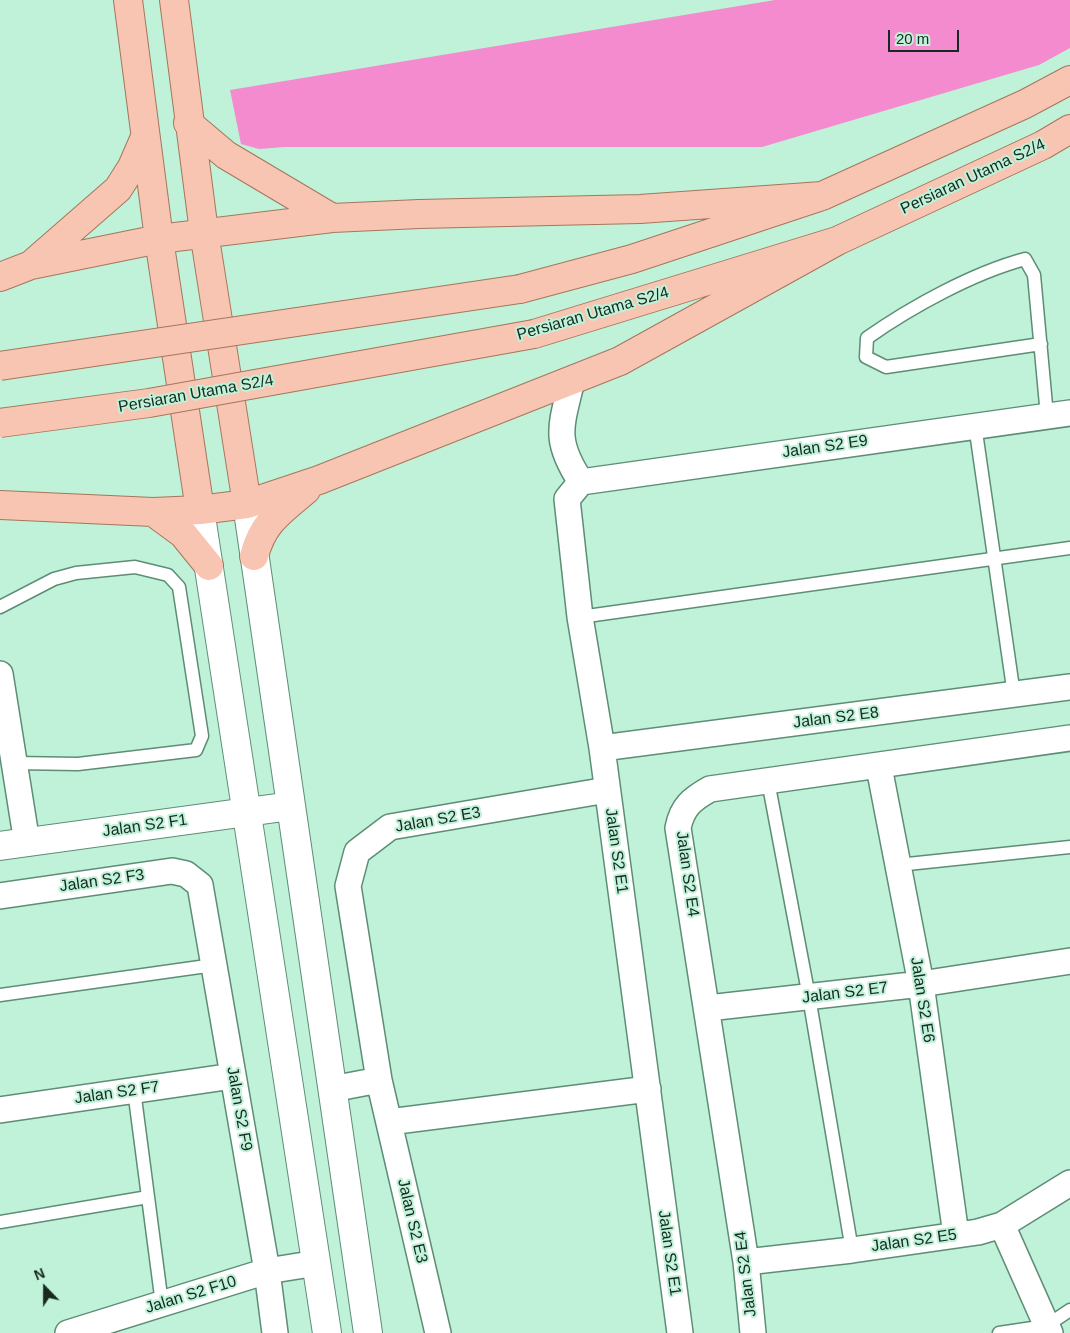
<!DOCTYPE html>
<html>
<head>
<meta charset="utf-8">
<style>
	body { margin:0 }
	#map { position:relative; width:1070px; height:1333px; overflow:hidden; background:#bff2d8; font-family:Helvetica,sans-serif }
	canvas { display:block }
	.north { position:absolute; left:20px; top:1263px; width:50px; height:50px; -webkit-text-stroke:4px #bff2d8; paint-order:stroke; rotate:338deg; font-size:14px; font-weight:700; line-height:20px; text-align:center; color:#162a21 }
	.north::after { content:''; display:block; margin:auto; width:18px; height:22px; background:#162a21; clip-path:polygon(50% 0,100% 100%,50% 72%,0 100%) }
	.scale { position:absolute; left:888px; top:30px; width:71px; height:22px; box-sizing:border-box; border:2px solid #162a21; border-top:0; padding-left:6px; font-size:15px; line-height:18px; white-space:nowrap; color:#162a21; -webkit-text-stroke:4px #bff2d8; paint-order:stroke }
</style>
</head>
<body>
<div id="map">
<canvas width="1070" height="1333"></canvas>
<div class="north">N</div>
<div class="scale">20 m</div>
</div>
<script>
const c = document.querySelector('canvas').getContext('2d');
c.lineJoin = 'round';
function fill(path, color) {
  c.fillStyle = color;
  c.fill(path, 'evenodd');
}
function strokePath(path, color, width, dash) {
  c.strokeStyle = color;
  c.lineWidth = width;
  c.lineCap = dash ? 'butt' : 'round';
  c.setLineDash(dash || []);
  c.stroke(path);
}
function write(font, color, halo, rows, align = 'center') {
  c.font = font + ' Helvetica,sans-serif';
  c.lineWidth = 4;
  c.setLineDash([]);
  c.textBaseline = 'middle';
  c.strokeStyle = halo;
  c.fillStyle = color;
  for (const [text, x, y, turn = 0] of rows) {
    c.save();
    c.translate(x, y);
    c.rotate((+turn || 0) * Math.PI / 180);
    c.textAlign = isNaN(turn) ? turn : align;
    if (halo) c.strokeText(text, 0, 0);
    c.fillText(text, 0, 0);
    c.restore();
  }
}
const forest = new Path2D(`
	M775,0H1070V48L1039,65L762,147H285L259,149L241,144L230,90Z`);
const lane = new Path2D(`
	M1041,344L886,367L866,357L867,338C911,307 973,273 1025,259L1034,275L1047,416
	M975,425L1014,695
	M0,607L54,579L76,573L135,567L168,575L179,587L202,736L196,750L78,764L14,763
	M580,617L1070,548
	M768,781L809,997L852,1250
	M898,865L1070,847
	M0,995L214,965
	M134,1090L162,1304
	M0,1222L148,1197
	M999,1333L1046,1326L1070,1310`);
const street = new Path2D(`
	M572,380C561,427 553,439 581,482
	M581,482L567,499L580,617L602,748L680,1333
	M581,482L1070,413
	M0,674L27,843
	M602,748L1070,687
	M879,767L921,984L956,1235
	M0,896L172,871L186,874L200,885L267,1271L275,1333
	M708,1008L921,984L1070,961
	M332,1089L379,1080
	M0,1110L233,1076
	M389,1122L648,1089
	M1002,1225L1050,1333
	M746,1262L852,1250L978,1232L1002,1225L1070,1183
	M68,1333L267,1271L317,1263
	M438,1333L379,1080L348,886L357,852L390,827L607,790
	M753,1333L746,1262L678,828C682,807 692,799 710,789L1070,738`);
const secondary = new Path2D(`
	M247,504L368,1333
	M200,510L327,1333
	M0,846L291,806`);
const primary = new Path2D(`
	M128,0L159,239L200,510
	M174,0L204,232L247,504
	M188,123L226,155L332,218
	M32,264L118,189L132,167L145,137
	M0,277L31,265L159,239L332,218L419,214L640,209L822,196
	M520,289L632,259L822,196L1025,104L1070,80
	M534,334L837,241L1043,145L1070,129
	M0,505L153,512L200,510L247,504L319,480L620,361L837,241
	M153,512L183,534L209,566
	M254,556C263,522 280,512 306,490`);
const primaryBridge = new Path2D(`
	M0,366L520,289
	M0,423L149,403L534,334`);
const streetNames = [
	["Persiaran Utama S2/4",973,177,-25],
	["Persiaran Utama S2/4",593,314,-16],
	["Persiaran Utama S2/4",196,394,-10],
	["Jalan S2 E9",825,447,-8],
	["Jalan S2 E8",836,718,-7],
	["Jalan S2 E3",438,820,-10],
	["Jalan S2 F1",145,826,-8],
	["Jalan S2 E1",616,851,82],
	["Jalan S2 E4",687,874,82],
	["Jalan S2 F3",102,881,-8],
	["Jalan S2 E7",845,993,-7],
	["Jalan S2 E6",922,1000,81],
	["Jalan S2 F7",117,1093,-8],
	["Jalan S2 F9",239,1109,80],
	["Jalan S2 E3",412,1221,77],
	["Jalan S2 E5",914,1241,-8],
	["Jalan S2 E1",669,1253,82],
	["Jalan S2 E4",746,1274,-97],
	["Jalan S2 F10",191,1295,-17]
];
fill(forest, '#f48bce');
strokePath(lane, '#5e8d76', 15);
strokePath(street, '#5e8d76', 28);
strokePath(secondary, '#5e8d76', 30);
strokePath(primary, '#a5765d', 30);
strokePath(lane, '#fff', 12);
strokePath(street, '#fff', 25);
strokePath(secondary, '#fff', 28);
strokePath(primary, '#f7c5b2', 28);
strokePath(primaryBridge, '#a5765d', 30, []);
strokePath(primaryBridge, '#f7c5b2', 28);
write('16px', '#162a21', '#bff2d8', streetNames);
</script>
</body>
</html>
